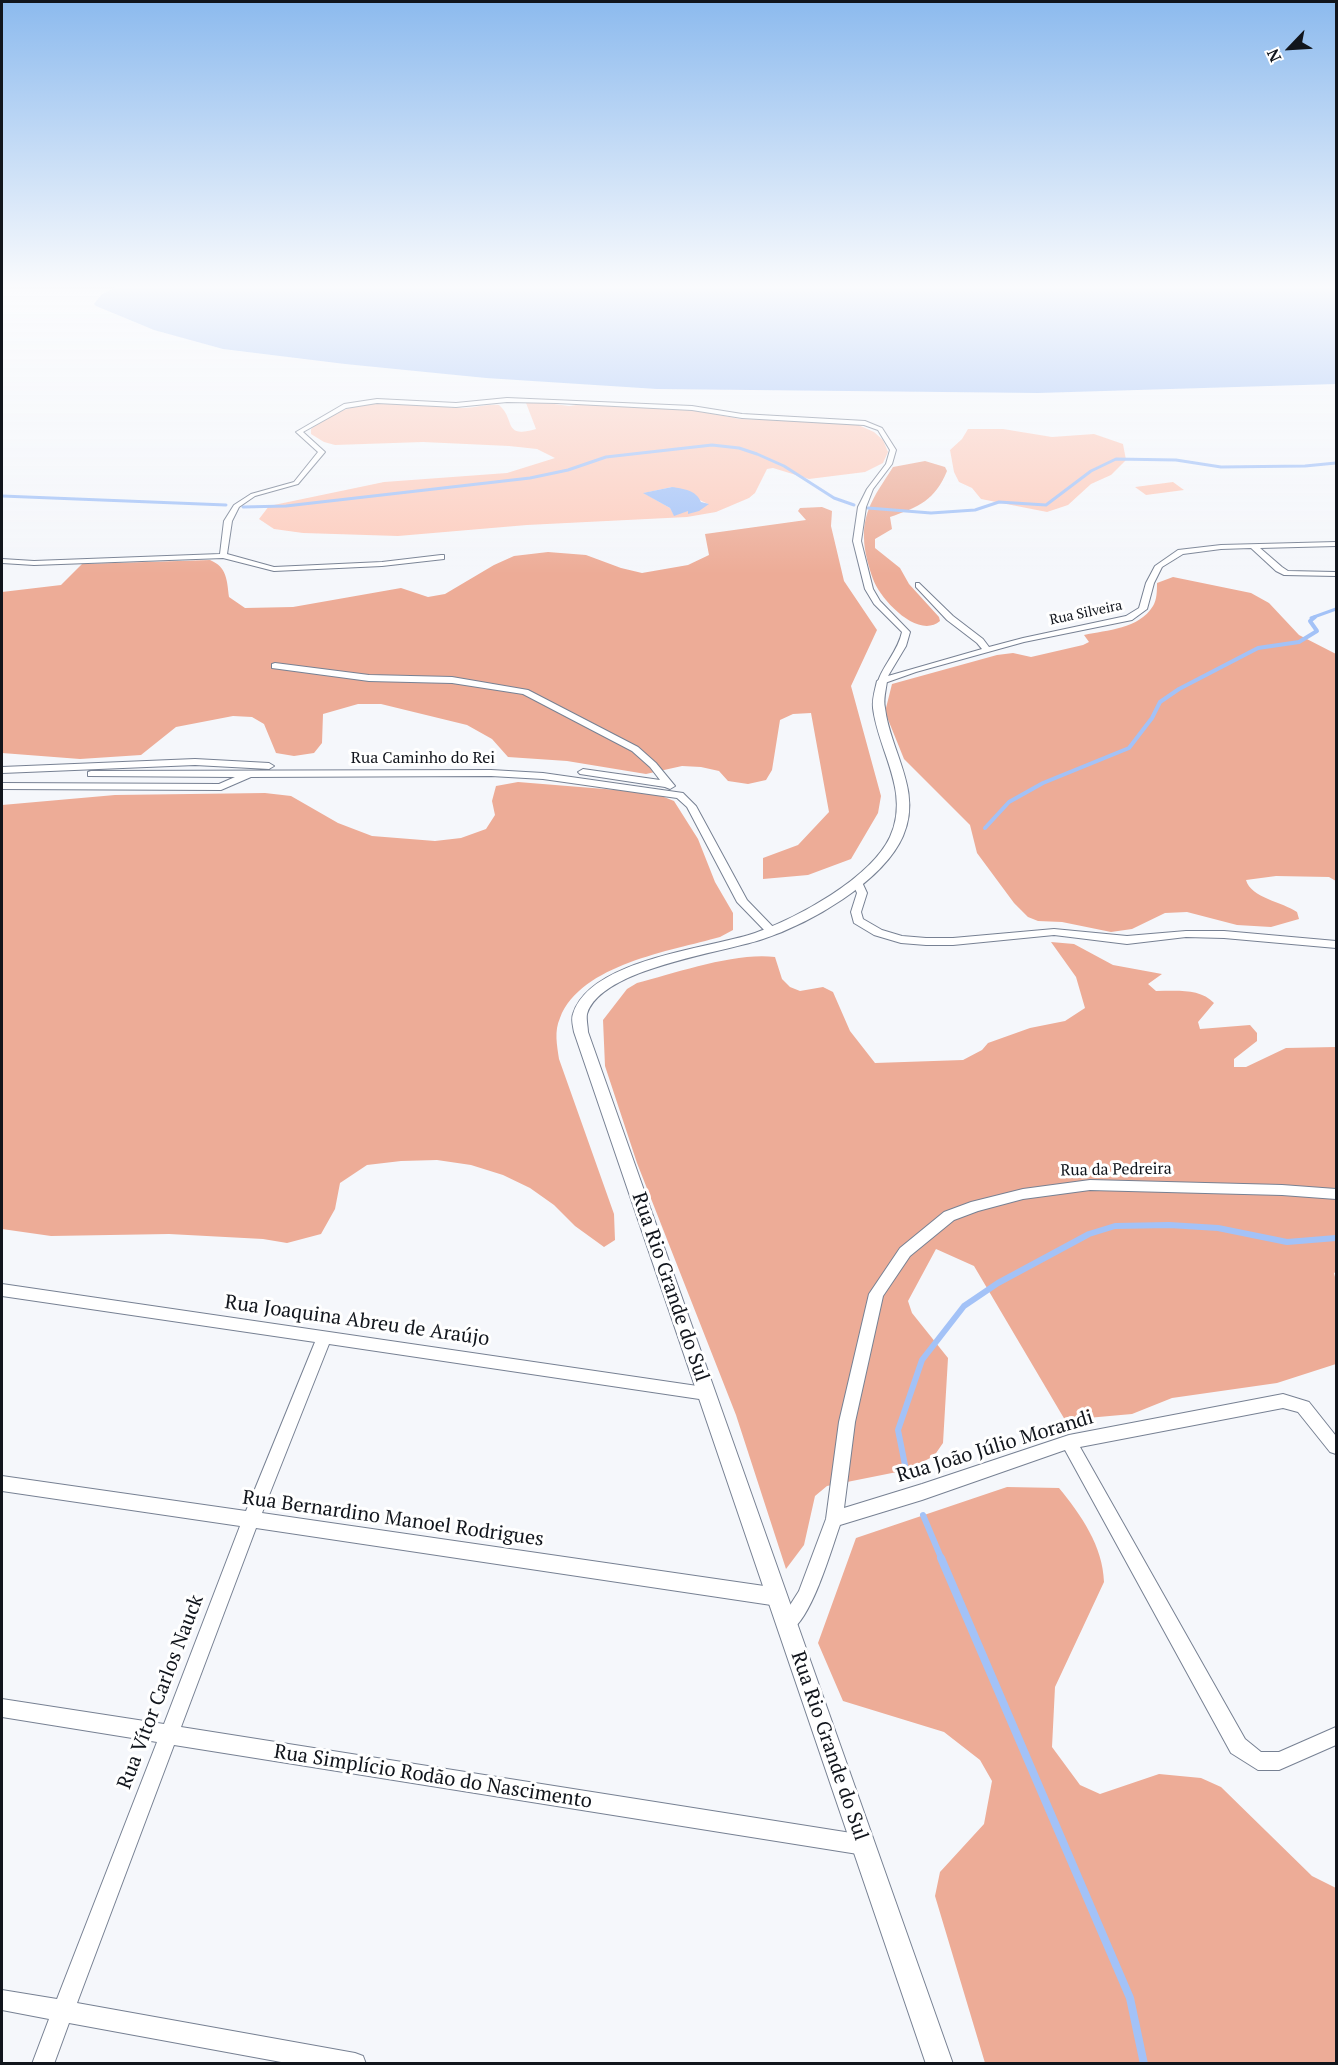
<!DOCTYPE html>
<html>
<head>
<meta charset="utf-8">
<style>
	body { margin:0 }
	#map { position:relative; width:1338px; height:2065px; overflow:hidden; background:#f5f7fb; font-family:"PT Serif",serif }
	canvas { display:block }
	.frame { position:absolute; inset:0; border:3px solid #11151c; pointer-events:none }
	.north { position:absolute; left:1260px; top:18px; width:60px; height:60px; -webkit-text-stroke:4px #fff; paint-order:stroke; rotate:245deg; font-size:16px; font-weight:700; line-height:24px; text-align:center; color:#11151c }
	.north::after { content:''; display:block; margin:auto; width:21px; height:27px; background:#11151c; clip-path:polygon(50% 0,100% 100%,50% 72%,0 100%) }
</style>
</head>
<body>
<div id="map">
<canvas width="1338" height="2065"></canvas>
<div class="frame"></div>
<div class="north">N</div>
</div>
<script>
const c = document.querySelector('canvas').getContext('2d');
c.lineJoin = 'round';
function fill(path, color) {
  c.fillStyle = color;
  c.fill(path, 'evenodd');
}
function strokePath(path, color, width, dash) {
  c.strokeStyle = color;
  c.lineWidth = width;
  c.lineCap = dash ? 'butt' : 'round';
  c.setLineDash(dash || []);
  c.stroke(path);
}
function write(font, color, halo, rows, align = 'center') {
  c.font = font + ' "PT Serif",serif';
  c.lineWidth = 6;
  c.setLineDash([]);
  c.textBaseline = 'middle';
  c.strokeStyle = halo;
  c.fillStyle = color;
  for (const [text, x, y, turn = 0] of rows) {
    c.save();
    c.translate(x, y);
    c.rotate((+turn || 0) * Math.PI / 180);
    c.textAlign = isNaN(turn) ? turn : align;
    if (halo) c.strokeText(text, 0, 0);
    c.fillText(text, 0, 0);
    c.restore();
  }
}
const green = new Path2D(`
	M540,402L569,406L583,404L693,410L740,419L854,423L874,432L883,440L888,452L883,463L865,472L809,479L773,468L767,469L755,493L749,498L716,512L687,517L527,525L398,536L303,533L274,529L259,519L269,506L384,482L507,473L555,458L537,449L509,446L423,442L335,445L324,442L311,434V429C360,390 405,406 462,408C475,408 486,404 499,405C516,419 502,439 536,429L526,403ZM672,487L708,504L674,515L670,508L644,493Z
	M968,429H1003L1052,437L1094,434L1123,444L1126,460L1111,475L1091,484L1068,505L1047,512L981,499L972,488L959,482L954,472L950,450L962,439Z
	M1173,482L1184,490L1146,495L1135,487Z`);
const forest = new Path2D(`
	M925,461L945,467L947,471C935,500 919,507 890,517L892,529L875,539V548L900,568L909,584L939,617L940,621C918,640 880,599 873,579C869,568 864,551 864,538C863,509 878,491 893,467Z
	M822,507L832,511L831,526L844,581L877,630L851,686L881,796L878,813L851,859L808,875L763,879V858L798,845L829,812L811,713L793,714L780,720L772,770L766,780L748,784L728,781L719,771L701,767L682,766L646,774L567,761L508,757L492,739L467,725L381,704H358L323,714L322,743L314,753L294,756L276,753L264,724L252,717L233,716L176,727L141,755L80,759L2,753V592L61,585L82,564L210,560C227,567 227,580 229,597L245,608L293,607L401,588L428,597L445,594L494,565L514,556L548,552L586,555L621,568L642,573L688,565L709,555L705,534L806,520L798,511L800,508Z
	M1173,577L1251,593L1269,603L1299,635L1336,654V881L1329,877L1276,876L1246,880C1251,898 1283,902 1297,912L1299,919L1271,927L1237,925L1187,912L1165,913L1132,929L1111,932L1062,922L1038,921L1028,917L1014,903L977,853L970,825L904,759L885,712L892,684L997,655L1013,653L1031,657L1083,645L1089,642L1084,635C1107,630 1139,629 1153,606C1157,600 1157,590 1157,583Z
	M518,782L654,793L674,801L698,839L715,882L733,913V930L720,937C671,951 581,964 560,1018C554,1031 557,1045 559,1059L614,1214L615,1240L604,1247L575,1226L554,1205L530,1188L503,1175L471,1165L437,1160L401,1161L367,1165L340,1183L335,1209L321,1234L287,1243L263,1239L169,1234L51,1236L2,1229V805L115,795L265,793L291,796L338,823L372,836L435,841L461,838L486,829L495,815L492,801L496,786Z
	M1051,942L1074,944L1113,965L1162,974L1148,984L1156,991C1176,991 1200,988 1214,1003L1198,1022L1200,1029L1250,1025L1257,1033V1041L1234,1059V1067H1246L1286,1048L1336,1047V1272L1334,1273L1336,1281V1364L1277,1383L1172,1398L1132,1414L1065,1420L974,1266L936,1249L908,1301L912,1313L948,1358L943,1443L934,1456L907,1470L827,1486L815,1496L804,1545L786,1569L736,1415L637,1163L605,1066L603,1020L627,989L637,983C676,973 735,952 775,957L782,979L790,987L800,991L823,987L833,992L850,1031L875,1063L963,1060L982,1050L988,1043L1030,1028L1065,1021L1085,1008L1076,977Z
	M1007,1487L1059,1488C1081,1515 1103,1546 1104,1582L1055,1687L1052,1747L1080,1785L1100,1794L1159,1774L1201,1778L1221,1787L1312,1876L1336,1888V2063H985L935,1896L940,1872L984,1824L992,1781L980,1760L944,1732L843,1701L818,1643L856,1538Z`);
const water = new Path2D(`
	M121,285H1336V384L1038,393L657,389L486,378L345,364L223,349L154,330L96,306L94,304L102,294Z
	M672,487C684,489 696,490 701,502L709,504L699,511L688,514V511L674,516L670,508L643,493Z`);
const streamFar3 = new Path2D(`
	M2,496L226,505
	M243,507L286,506L530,478L568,470L606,457L712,445L739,448L757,454L784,466L834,498L854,505
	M868,508L931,513L975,510L999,502L1046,505L1091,471L1116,459L1176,460L1221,467L1305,466L1336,463
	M1311,618L1336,609`);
const streamFar2 = new Path2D(`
	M985,828L1009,802L1043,783L1129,748L1152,718L1160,702L1179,689L1258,648L1299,642L1317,631L1310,621L1315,617`);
const streamFar1 = new Path2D(`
	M907,1475L898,1430L922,1360L964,1306L998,1283L1089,1234L1115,1226L1169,1225L1218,1228L1287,1242L1336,1238
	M923,1515L942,1560`);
const stream = new Path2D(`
	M941,1558L1130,1998L1144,2064`);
const minor = new Path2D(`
	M507,398L692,406L742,414L865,421L882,428L896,450L892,464L873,489L866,507L861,541L873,589L880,601L910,632L906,646L888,676L982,649L977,643L947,620L916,587V583H919L953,616L983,639L989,647L1023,638L1126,616L1139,608L1146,583L1155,566L1178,550L1221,545L1336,542V546L1260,548L1282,567L1288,571L1335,572L1336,576L1284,575L1276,571L1251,548L1221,549L1183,554L1162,567L1154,583L1147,609L1132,620L1024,642L916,672L882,684L878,681C884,664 898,651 902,632L874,604L865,589L853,541L858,507L867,489L886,464L890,450L878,430L864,425L742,418L692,410L557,403L507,402L456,407L377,403L346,408L303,432L325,452L298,484L255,496L239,507L232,521L227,554L274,567L382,562L441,555H444V559L382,566L274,571L223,558L34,565L2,563V559L34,561L220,554L224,521L234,505L251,494L294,482L318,452L296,432L344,404L377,399L456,403Z
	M275,663L369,675L452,677L528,690L638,747L656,763L675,786L670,789L665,787L580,774L578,772L583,769L660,780L650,767L632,751L523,694L452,683L369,681L272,668V664Z
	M195,759L269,763L274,766L269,769L195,765L2,773V767Z
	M491,770L543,773L683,793L696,806L747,900L777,931L771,934L767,933L737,902L687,807L677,798L543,779L491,776L251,777L221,790L2,789V783L219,784L235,777L88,776V772L91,771Z
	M857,879L861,880L867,893L861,912L863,919L882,930L902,936L926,938H953L1054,929L1127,936L1186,931H1224L1336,941V948L1224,938L1186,937L1127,944L1054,935L953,945H926L901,943L874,935L854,923L851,912L857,893L852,882Z
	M1090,1180L1282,1185L1336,1189V1199L1282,1195L1090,1190L1023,1199L978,1211L954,1220L910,1256L883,1296L855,1422L844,1508L922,1484L1069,1435L1283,1394L1309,1402L1336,1436V1454L1330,1452L1298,1412L1283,1408L1080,1447L1245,1739L1261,1752H1279L1336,1727V1745L1279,1770H1258L1231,1753L1065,1450L922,1500L840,1525C831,1550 811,1623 787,1633L781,1630L778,1624L799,1591L826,1519L839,1422L869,1294L900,1248L944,1212L971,1202L1023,1189Z
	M2,1284L711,1388L714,1393L711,1398L706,1400L329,1344L262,1513L778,1588L784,1591L787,1597L784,1603L778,1606L256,1528L181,1727L864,1835L871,1838L874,1845L871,1852L864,1855L174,1745L77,2003L355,2053L363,2056L366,2064H292L69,2023L54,2064H32L49,2019L2,2010V1990L57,1999L157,1742L2,1717V1699L164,1724L240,1526L2,1491V1476L246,1511L315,1342L2,1296Z`);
const tertiary = new Path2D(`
	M882,678L887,681C886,690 883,699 885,708C890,751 923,791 903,836C883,882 809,924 763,939C722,953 601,968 587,1014C586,1019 588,1027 588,1032L953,2064H926L574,1032C573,1026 571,1019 573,1014C590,959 707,949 755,933C797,918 870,879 890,837C911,792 878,751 873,708C872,699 875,690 877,681Z`);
const farStreetnames = [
	["Rua Silveira",1086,613,-12]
];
const streetNames = [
	["Rua Caminho do Rei",423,758],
	["Rua da Pedreira",1116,1170,-1]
];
const nearStreetnames = [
	["Rua Rio Grande do Sul",670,1287,71],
	["Rua Joaquina Abreu de Araújo",357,1321,8],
	["Rua João Júlio Morandi",995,1447,-17],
	["Rua Bernardino Manoel Rodrigues",393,1519,8],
	["Rua Vítor Carlos Nauck",161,1692,-69],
	["Rua Rio Grande do Sul",829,1746,71],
	["Rua Simplício Rodão do Nascimento",433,1777,9]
];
fill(green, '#fdccbd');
fill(forest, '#edac97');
fill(water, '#a3c2f7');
strokePath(streamFar3, '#a3c2f7', 3);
strokePath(streamFar2, '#a3c2f7', 4);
strokePath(streamFar1, '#a3c2f7', 6);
strokePath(stream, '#a3c2f7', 8);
strokePath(minor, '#778193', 2);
strokePath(tertiary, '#778193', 2);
fill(minor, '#fff');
fill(tertiary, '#fff');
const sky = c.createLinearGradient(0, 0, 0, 574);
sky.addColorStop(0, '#8cbaee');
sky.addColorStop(0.5, '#fafbfd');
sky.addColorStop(1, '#fafbfd00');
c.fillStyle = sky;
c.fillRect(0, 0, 1338, 574);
write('14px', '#11151c', '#fff', farStreetnames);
write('16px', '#11151c', '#fff', streetNames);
write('20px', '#11151c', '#fff', nearStreetnames);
</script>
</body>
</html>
